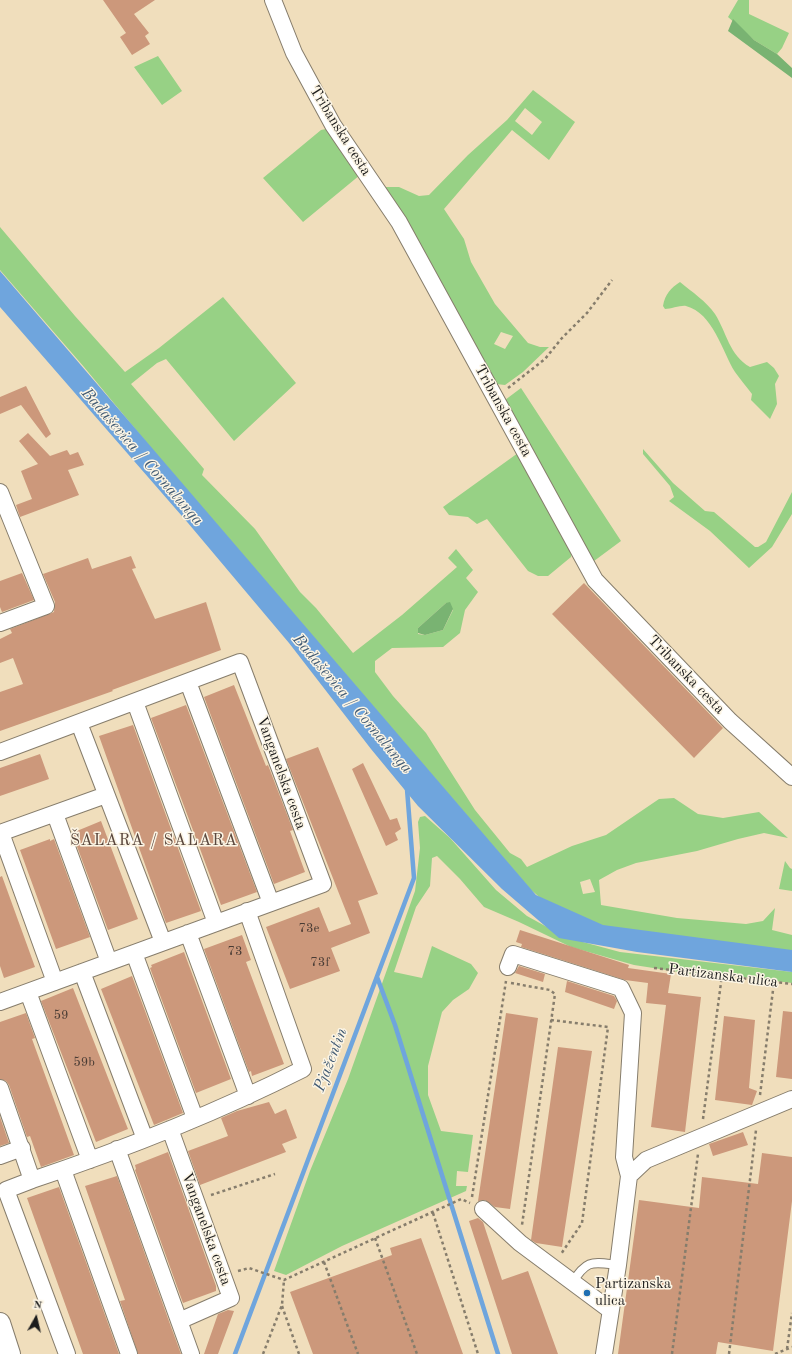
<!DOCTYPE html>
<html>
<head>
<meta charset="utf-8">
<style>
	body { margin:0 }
	#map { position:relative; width:792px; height:1354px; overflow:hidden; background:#f0debc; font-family:"Old Standard TT",serif }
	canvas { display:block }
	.north { position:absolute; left:16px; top:1298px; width:40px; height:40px; -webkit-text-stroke:3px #fcf5e5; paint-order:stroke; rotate:8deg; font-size:11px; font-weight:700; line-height:16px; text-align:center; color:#1c1c1c }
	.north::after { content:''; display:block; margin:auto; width:14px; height:18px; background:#1c1c1c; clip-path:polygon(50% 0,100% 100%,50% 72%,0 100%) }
</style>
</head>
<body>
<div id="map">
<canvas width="792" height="1354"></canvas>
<div class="north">N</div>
</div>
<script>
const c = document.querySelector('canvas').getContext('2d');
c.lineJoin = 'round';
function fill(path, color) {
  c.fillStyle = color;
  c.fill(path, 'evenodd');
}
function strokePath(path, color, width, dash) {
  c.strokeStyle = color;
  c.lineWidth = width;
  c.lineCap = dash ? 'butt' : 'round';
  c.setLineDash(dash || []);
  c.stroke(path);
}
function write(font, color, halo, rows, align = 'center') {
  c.font = font + ' "Old Standard TT",serif';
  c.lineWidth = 3;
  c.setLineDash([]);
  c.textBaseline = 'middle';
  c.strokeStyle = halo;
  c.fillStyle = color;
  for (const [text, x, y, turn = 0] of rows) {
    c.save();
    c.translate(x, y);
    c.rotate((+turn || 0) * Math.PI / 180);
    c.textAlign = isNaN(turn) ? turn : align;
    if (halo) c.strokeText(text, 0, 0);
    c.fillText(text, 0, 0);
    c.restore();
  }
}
const green = new Path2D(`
	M738,0H749V14L789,33L782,48L777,54L754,40L728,17Z
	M158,56L182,91L162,105L134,67Z
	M533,90L575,122L549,160L512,130L444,209L464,239L471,262L495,304L528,343L540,347H549L523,372L505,385L496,384C474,349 457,312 438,276C422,245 402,216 383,187H399L419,196L429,195L468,155L507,120ZM525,108L542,122L532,135L515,121ZM501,332L513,336L505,349L494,344Z
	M326,129L358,169L360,175L303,222L263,178L321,130Z
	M0,227L75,316L125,372L159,348L223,297L296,383L234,441L166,359L157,363L131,384L204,469L202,475L255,529L300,592L316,608L353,653L402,615L457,567L448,558L456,549L473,570L466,578L478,592L465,610L460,633L443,647L392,648L375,661V672L393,696L426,733L475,810L510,853L521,859L527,867L572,846L606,835L659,799L674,798L698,814L723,818L759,812L788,838L764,833L738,839L697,851L636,863L617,870L599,880L601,905L677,918L746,924L763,921L775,908L772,930L792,935V953L629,935L551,907L530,889L151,448L84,367L0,270ZM446,603L453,610L443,630L425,635L418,634V628ZM590,879L595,892L583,894L580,882Z
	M680,282C692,292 706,301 715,314C727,333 729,355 750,367L767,362L774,368L779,376L775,384L777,404L770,419L751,400L752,394C746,386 740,379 735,372C722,351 713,313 686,306C681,305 671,309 665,309L663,306C665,294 671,288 680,282Z
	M521,388L621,541L594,561L505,400Z
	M643,449L673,483L705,511L714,512L755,547H758L766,542L792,492V514L772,547L749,568L710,531L669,501L674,497L670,486L643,454Z
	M518,453L572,550L571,557L548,576H538L528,571L487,519L477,524L468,517L449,515L443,507Z
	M425,816L450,838L496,890L527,916L556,932L583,942L620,952L792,972V983L717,974H692L634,965L571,947L519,922L484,907L460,879L437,856L432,858L430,886L416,907L394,972L422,978L432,946L471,964L478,973L469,989L453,1000L442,1012L428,1066V1095L441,1131L473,1135L468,1172L457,1171L456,1186H467L466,1191L342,1246L286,1275L274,1271L310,1171L348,1079L415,891L420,848L418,822L420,817Z
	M785,861L790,868L792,869V891L779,889Z`);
const forest = new Path2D(`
	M733,19L754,40L777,54L792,68V78L728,31Z
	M450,602L453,609L443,630L425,635L418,633V628L446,603Z`);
const water = new Path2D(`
	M0,271L536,895L603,925L792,950V972L637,952L559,938L502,889L418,806L371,749L289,643L188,523L0,307Z`);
const stream = new Path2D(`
	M377,977L395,1025L498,1354
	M235,1354L414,878L407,789`);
const building = new Path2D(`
	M103,0H155L134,14L149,33L145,36L150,44L132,55L120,37L126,33Z
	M26,386L51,434L46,438L21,405L0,414V397Z
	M28,433L50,456L67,450L70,455L78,452L84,465L68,470L79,495L20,517L16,505L32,499L21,471L38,464L19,441Z
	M131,556L136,568L132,569L155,619L206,602L221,650L112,690L113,691L0,731V692L23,684L13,658L0,663V639L12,633L10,629L54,612L55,602L43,574L88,558L92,569Z
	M22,573L34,600L2,612L0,607V581Z
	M584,583L723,728L694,758L552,614Z
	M234,685L266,766L268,765L293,830L290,831L305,872L274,884L204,697Z
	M186,705L257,892L221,905L151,718Z
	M133,725L201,911L166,923L99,736Z
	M318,747L378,894L358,901L370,933L331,948L340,971L290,989L266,927L319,907L329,932L351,924L286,759Z
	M40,754L49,779L0,796V768Z
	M363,763L390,820L397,818L401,829L395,833L398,840L386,846L352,769Z
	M101,821L138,919L108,930L72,833Z
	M50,839V841L54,839L90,937L56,949L20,850Z
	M2,876L35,967L4,978L0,966V877Z
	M520,930L629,965L628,968L671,974L668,993L701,997L685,1132L651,1127L666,1005L646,1003L648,983L625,980L521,947L522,944L516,942Z
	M242,935L251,960L246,962L284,1064L252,1076L251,1071L249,1072L204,949Z
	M184,952L231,1079L196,1093L150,968L152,967L151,965Z
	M519,966L545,974L543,982L515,973Z
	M132,976L183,1113L154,1125L101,989Z
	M567,981L614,996L617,1001L614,1009L565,992Z
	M73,988L128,1129L96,1142L41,1001Z
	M783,1011L792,1012V1079L776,1077Z
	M26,1013L35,1038L32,1039L74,1155L41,1167L30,1136L27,1137L9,1085L6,1081L0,1079V1022Z
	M506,1013L538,1018L510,1209L495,1207L485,1200L478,1201Z
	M724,1016L755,1020L749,1088L757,1091L752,1105L715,1100Z
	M558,1047L592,1051L562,1247L536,1243L531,1240Z
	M269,1102L275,1114L286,1109L297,1138L282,1144L286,1152L200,1185L188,1151L228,1136L221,1118L237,1111Z
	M0,1117L9,1143L0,1146Z
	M743,1132L748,1145L713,1156L709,1144Z
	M168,1152L216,1286V1291L183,1303L135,1170L136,1169L135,1165Z
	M762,1153L792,1157V1201L773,1351L718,1342L716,1354H618L639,1200L699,1208L702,1177L758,1184Z
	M117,1176L170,1324L181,1354H138L120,1301L125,1300L85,1186Z
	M59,1187L119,1354H83L27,1198Z
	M478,1218L483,1222L502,1280L528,1271L558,1354H512L469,1221Z
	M421,1238L463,1354H313L290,1292L392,1255L390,1248Z
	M228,1310L234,1311L218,1354H204L218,1314Z`);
const path = new Path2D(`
	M508,388L545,359L562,338L587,313L612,280
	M654,968L792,984
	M511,983L550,990L555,994L522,1225
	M551,1020L608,1027L582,1223L561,1254
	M760,1095L774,982
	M703,1119L722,975
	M211,1195L275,1174
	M472,1197L506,981
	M433,1213L478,1354
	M375,1238L417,1354
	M324,1262L358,1354
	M238,1271L249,1268L284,1280L461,1199L470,1203
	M282,1306L299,1354
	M787,1349L792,1313
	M263,1354L282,1305L284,1280
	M672,1354L698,1154
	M729,1354L756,1130
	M775,1354L792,1347`);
const service = new Path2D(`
	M572,1283C587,1259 592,1262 618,1265`);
const minor = new Path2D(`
	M273,0L294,53L333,125L399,222L595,580L730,721L792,777
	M0,492L46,606L0,623
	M188,682L271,903
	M135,702L216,923
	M79,723L163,942
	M0,752L240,662L323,884L0,1002
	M55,814L109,962
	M0,833L106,795
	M1,833L55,982
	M188,933L248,1096
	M134,953L195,1118
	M508,967L513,954L621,988L633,1013L624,1157L629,1176L618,1265L604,1354
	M82,972L145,1139
	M28,992L90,1160
	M0,1088L32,1180C125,1149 216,1113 303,1069L247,911
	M170,1129L231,1298L179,1321
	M117,1149L191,1354
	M0,1156L22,1148
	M63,1170L129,1354
	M629,1176L646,1160L792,1099
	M32,1180L6,1190L67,1354
	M483,1209L520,1243L610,1310`);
const tertiary = new Path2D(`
	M0,1323L10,1354`);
const markers = [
	[587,1293,4,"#1f6fb2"]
];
const numberNames = [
	["73e",309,929],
	["73",235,952],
	["73f",320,963],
	["59",61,1016],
	["59b",84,1063]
];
const streetNames = [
	["Tribanska cesta",340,131,58],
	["Tribanska cesta",503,411,61],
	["Tribanska cesta",686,675,46],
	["Vanganelska cesta",281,773,70],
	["Partizanska ulica",723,976,7],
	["Vanganelska cesta",206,1229,70]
];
const poiNames = [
	["Partizanska",595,1284],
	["ulica",595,1301]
];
const waterNames = [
	["Badaševica / Cornalunga",142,457,49],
	["Badaševica / Cornalunga",352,704,50],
	["Pjažentin",331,1060,-69]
];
const neighbourhoodNames = [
	["ŠALARA / SALARA",154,841]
];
fill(green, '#97d185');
fill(forest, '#79b372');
fill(water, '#6fa5dd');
strokePath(stream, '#6fa5dd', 4.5);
fill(building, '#cc987b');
strokePath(service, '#867d6c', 10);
strokePath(minor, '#867d6c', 18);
strokePath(tertiary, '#867d6c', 22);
strokePath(path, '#867d6c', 2.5, [3, 3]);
strokePath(service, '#fff', 8);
strokePath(minor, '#fff', 16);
strokePath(tertiary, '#fff', 20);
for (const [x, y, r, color] of markers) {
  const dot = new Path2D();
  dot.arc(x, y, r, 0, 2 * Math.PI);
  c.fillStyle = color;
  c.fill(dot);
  strokePath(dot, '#fcf5e5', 1.5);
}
write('13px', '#483b34', null, numberNames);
write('15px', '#1c1c1c', '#fcf5e5', streetNames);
write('15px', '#1c1c1c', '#fcf5e5', poiNames, 'left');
write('italic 16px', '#415a73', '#fcf5e5', waterNames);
c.letterSpacing = '1px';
write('16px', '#5a473d', '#fcf5e5', neighbourhoodNames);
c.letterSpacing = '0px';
</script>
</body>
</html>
